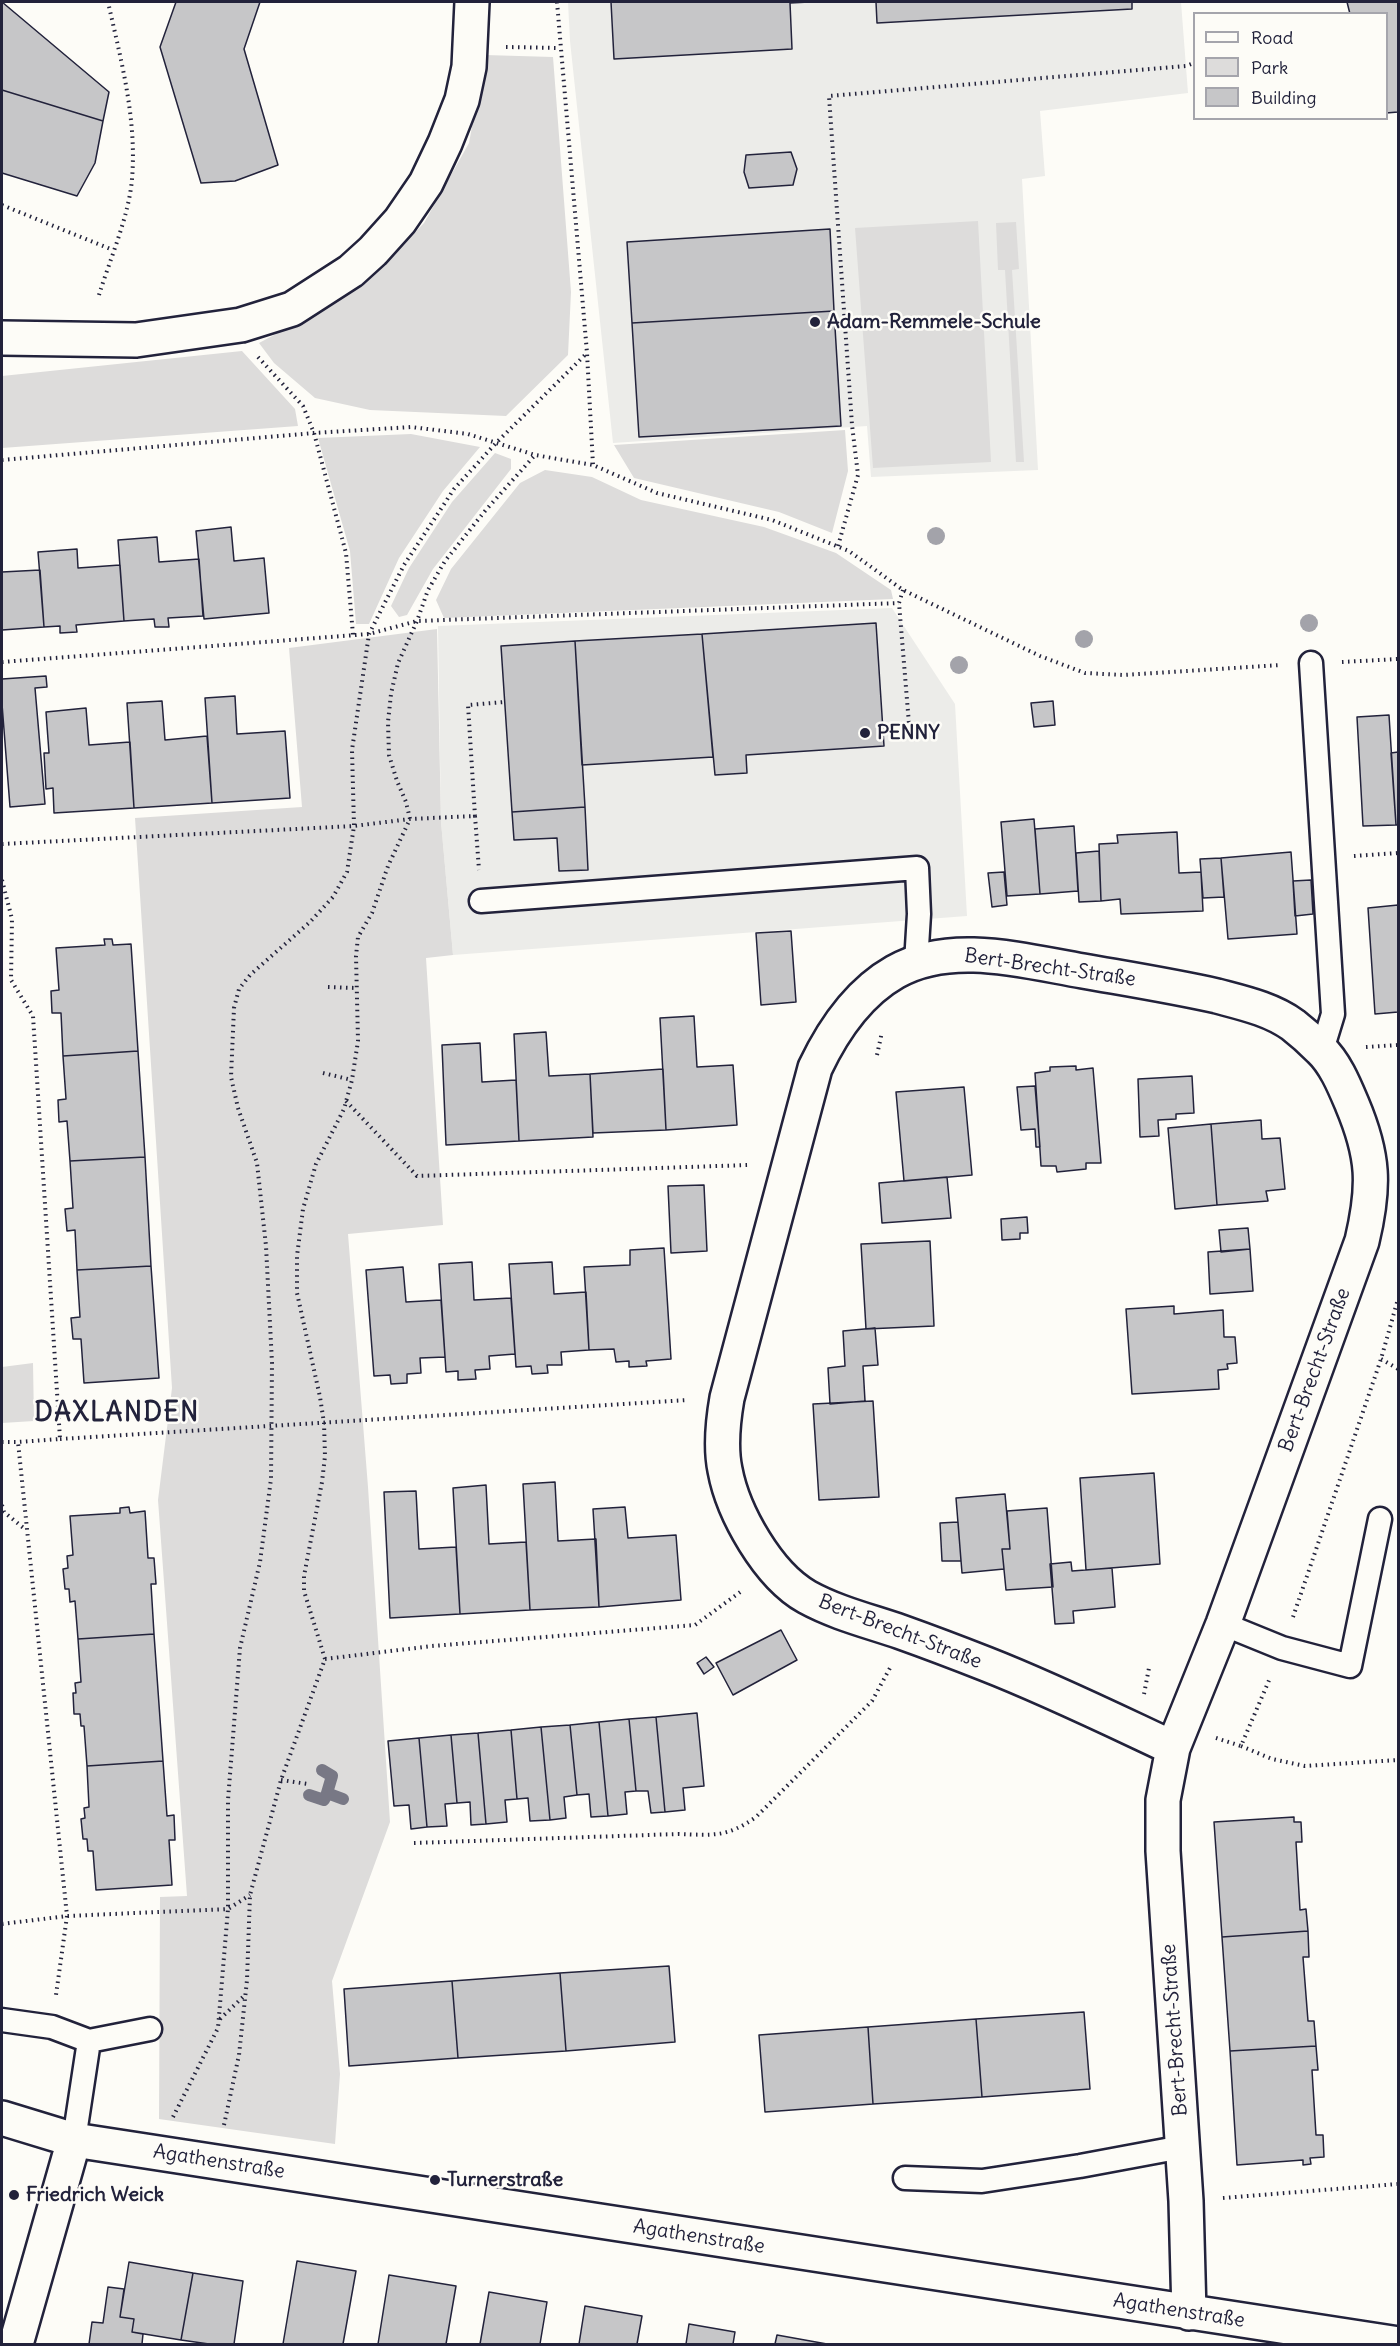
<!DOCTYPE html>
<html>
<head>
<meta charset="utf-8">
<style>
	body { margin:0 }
	#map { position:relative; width:1400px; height:2346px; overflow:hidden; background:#fdfcf7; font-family:Delius,sans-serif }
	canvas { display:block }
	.frame { position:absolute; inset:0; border:3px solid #22223b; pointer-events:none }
	.legend { position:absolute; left:1193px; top:12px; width:195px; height:108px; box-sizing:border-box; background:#fdfcf7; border:2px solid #a5a5ac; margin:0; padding:8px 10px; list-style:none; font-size:18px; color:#22223b }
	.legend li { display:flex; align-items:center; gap:12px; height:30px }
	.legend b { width:30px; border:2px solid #a5a5ac }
</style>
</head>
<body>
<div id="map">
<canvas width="1400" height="2346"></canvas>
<div class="frame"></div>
<ul class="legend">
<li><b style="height:8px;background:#fdfcf7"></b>Road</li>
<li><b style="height:16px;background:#dddcdb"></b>Park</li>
<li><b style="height:16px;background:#c6c6c8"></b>Building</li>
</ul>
</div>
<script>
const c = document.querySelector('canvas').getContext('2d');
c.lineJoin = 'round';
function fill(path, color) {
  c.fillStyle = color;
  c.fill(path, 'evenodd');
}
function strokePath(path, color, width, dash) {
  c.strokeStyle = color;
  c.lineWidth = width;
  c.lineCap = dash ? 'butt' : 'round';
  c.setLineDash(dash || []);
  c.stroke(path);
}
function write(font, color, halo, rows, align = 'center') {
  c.font = font + ' Delius,sans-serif';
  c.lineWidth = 5;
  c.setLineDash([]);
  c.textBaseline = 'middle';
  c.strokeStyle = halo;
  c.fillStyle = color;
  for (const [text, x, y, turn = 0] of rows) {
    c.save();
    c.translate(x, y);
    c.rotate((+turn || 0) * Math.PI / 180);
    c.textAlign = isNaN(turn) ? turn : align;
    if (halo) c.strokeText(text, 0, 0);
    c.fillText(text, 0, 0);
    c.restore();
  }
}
const built = new Path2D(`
	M568,2H1181L1188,93L1040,111L1045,176L1022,179L1038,470L871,477L867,426L613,443L570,41Z
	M892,608L955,704L967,916L453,955L441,822L438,626Z`);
const green = new Path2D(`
	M485,55L553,57L571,292L568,355L506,416L370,410L315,398L274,363L259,343L329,306L373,275L424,223L469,143Z
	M978,221L991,462L873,468L855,228Z
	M1016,222L1019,269L1012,270L1024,462H1016L1005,270H998L996,223Z
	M242,351L295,409L298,426L2,448V376Z
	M845,430L848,471L832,533L779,512L634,478L614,445Z
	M411,434L480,447L443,491L399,558L369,624H356L350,551L318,438Z
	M495,453L511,459V469L433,569L407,615L399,617L391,606L409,568L452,502Z
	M545,470L592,477L641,500L764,527L836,553L891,590L893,599L444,618L436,600L451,569L520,483Z
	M437,629L441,822L453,955L426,958L443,1225L348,1234L368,1487L390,1822L332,1981L340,2074L335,2144L159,2119L160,1897L187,1896L158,1500L172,1388L135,818L302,807L289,648Z
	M33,1363L34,1421L2,1423V1367Z`);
const stream = new Path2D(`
	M322,1770L332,1776L327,1793
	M309,1795L324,1800L327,1793L343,1799`);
const building = new Path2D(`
	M2,2L109,92L103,121L2,90Z
	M176,2H260L244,49L278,165L235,181L201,183L160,47Z
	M611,2H809L790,3L792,49L614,59Z
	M876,2H1132V9L877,23Z
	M1347,2H1398V112L1386,113V14H1350Z
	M2,90L103,121L95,163L77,196L2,173Z
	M791,152L797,169L793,185L749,188L744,172L746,155Z
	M830,229L834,311L632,323L627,242Z
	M834,311L841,426L639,437L632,323Z
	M231,527L234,561L264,558L269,613L204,619L196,531Z
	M157,537L159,562L199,559L203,616L168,618L169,627H155L154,619L124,621L118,540Z
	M77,549L78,568L120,565L124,621L76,625L77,632L60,633V626L44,627L38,552Z
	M40,570L44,627L2,630V572Z
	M876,623L884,746L746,755L747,773L715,775L702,634Z
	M702,634L713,757L582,765L575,641Z
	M575,641L585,807L512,812L501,646Z
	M46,676L47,687L35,688L45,804L10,807L2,704V679Z
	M235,696L237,734L285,731L290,798L212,803L205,698Z
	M162,701L165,740L207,736L212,803L134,808L127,703Z
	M1053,701L1055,725L1034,727L1031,703Z
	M86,708L89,745L130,742L134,808L54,813L53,788L46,789L44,753H49L46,712Z
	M1389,715L1396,825L1363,826L1357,717Z
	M1398,752V825H1396L1391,753Z
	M585,807L588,870L559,871L557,838L514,840L512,812Z
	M1034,819L1040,894L1007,896L1001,822Z
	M1074,826L1078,891L1040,894L1035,829Z
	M1177,832L1179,873L1201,872L1203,911L1121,914L1120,899L1101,901L1099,844L1118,843L1117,835Z
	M1099,851L1101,901L1079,902L1076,853Z
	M1291,852L1297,934L1228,939L1221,858Z
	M1221,858L1224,897L1203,898L1200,859Z
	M1004,872L1007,905L992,907L988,873Z
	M1311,880L1313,914L1295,916L1293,881Z
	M1398,905V1012L1375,1014L1368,908Z
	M791,931L796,1002L761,1005L756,933Z
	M104,939H112L113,945L131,944L138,1051L63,1056L61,1013H52L51,991L59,990L56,948L105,945Z
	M694,1016L697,1067L733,1065L737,1125L666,1130L660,1018Z
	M546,1032L549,1076L590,1074L593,1137L519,1141L514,1034Z
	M480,1043L482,1082L516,1080L519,1141L446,1145L442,1045Z
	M138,1051L145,1157L70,1161L67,1121L59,1122L58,1100L66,1099L63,1056Z
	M1076,1066V1070L1093,1068L1101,1163H1086V1169L1057,1172L1056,1166H1041L1035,1073L1050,1071V1067Z
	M663,1069L666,1130L593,1133L590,1074Z
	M1192,1076L1194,1113L1176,1114V1119L1158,1120L1159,1136L1140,1137L1138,1079Z
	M1035,1086L1040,1147H1036L1035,1129L1021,1130L1017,1087Z
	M964,1087L972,1175L904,1181L896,1092Z
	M1261,1120L1262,1139L1280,1138L1285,1189L1266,1191L1268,1201L1217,1205L1211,1124Z
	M1211,1124L1217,1205L1175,1209L1168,1128Z
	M145,1157L151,1266L77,1270L75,1230L67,1231L65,1209L73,1208L70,1161Z
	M947,1177L951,1218L882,1223L879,1183Z
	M704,1185L707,1251L671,1253L668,1186Z
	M1027,1217L1028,1233H1020V1239L1002,1240L1001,1219Z
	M1248,1228L1250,1249L1221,1252L1219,1230Z
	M930,1241L934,1326L866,1329L861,1244Z
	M664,1248L671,1359L646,1361L647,1366L629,1367V1361L616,1362L614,1349L589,1350L584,1267L630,1265V1250Z
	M1250,1249L1253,1291L1210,1294L1208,1252Z
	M472,1262L474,1300L511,1298L515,1354L489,1356L490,1369L475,1370L476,1379L458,1380V1371L446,1372L439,1264Z
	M552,1262L554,1294L586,1292L589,1350L561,1352L562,1365H547L548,1373L532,1374L531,1366L516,1367L509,1264Z
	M151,1266L159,1378L84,1383L81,1339H73L71,1318L80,1317L77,1270Z
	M403,1267L406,1302L441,1300L445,1357L420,1358L421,1373L407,1374V1383L391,1384L390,1375L374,1376L366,1270Z
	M1174,1306V1314L1223,1310L1224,1337H1235L1237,1363L1227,1364L1228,1369L1218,1370L1219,1389L1132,1394L1126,1309Z
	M875,1328L878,1365L863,1366L865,1401L830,1404L828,1368L845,1366L843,1331Z
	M873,1401L879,1497L819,1500L813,1404Z
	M1154,1473L1160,1564L1086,1570L1080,1478Z
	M555,1482L558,1541L596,1539L599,1607L530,1610L523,1484Z
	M486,1485L489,1544L526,1542L530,1610L460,1614L453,1488Z
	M416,1491L419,1549L456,1547L460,1614L390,1618L384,1492Z
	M1005,1494L1010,1549H1002L1004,1569L962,1573L956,1498Z
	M129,1507L130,1513L145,1511L148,1558H154L156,1584H151L154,1634L78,1639L75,1601L70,1602L69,1589H65L63,1569L68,1568L67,1556L73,1555L70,1516L120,1513V1508Z
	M625,1507L628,1538L676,1535L681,1600L599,1607L593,1509Z
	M1047,1508L1053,1587L1006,1590L1002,1549H1010L1007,1511Z
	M958,1522L961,1561H942L940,1523Z
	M1071,1562L1072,1571L1112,1568L1115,1607L1073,1611L1074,1623L1055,1624L1050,1564Z
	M781,1630L797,1660L733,1695L716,1663Z
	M154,1634L163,1761L87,1766L84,1726H81L80,1714H74L73,1693H76L75,1683L81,1682L78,1639Z
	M706,1657L714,1667L704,1674L697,1663Z
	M697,1713L704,1786L683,1788L685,1810L665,1812L656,1717Z
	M656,1717L665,1812L651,1813L648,1791H636L629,1719Z
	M629,1719L636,1791L625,1792L627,1814L608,1816L599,1722Z
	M599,1722L608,1816L591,1817L589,1794L577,1795L570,1725Z
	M570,1725L577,1795L564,1797L566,1818L550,1820L541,1727Z
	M541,1727L550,1820L530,1821L528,1798L517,1799L511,1730Z
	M511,1730L517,1799L505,1800L507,1822L486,1824L478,1733Z
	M478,1733L486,1824L471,1825L470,1802L457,1803L451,1735Z
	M451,1735L457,1803L445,1804L447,1826L427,1827L419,1738Z
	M419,1738L427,1827L411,1829L409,1805L394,1806L388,1741Z
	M163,1761L167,1816L174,1815L175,1840H169L172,1885L96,1890L93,1851H88L87,1839H83L81,1819L85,1818L84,1808L89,1807L87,1766Z
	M1294,1817V1822H1301L1302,1842H1296L1300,1910L1306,1909L1308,1931L1222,1937L1214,1822Z
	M1308,1931L1309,1957H1303L1308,2021H1314L1316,2046L1230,2051L1222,1937Z
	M669,1966L675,2042L566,2051L560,1973Z
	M560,1973L566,2051L458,2058L452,1981Z
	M452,1981L458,2058L349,2066L344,1989Z
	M1084,2012L1090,2089L982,2097L976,2019Z
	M976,2019L982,2097L873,2104L868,2027Z
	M868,2027L873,2104L765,2112L759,2035Z
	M1316,2046L1318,2070H1312L1316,2135H1323L1324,2157L1310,2158L1311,2164L1303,2165V2160L1237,2165L1230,2051Z
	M297,2261L356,2271L343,2344H283Z
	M129,2262L193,2273L181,2340L132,2332L134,2319L120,2317Z
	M193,2273L243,2281L234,2344H209L181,2340Z
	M389,2275L456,2286L446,2344H378Z
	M108,2287L124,2289L120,2317L134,2319L132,2332L143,2334L142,2344H89L92,2322L103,2323Z
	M489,2292L547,2302L540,2344H480Z
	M585,2306L642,2316L637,2344H579Z
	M689,2324L735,2332L733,2344H686Z
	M777,2335L827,2344H775Z`);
const path = new Path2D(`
	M557,2L587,353L593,465
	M506,47L559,48
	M2,205L113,250
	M99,295C110,259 129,216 132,179C137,119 121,60 108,2
	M258,357L303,406L314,433L346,553L353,635
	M2,460L314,433L411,427L468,434L535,455L593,465L657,493L772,520L849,551L903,590L1040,656L1085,673L1123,675L1281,665
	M838,546L858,475L852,425L829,96L1186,66L1194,63
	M903,590L899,603L909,724
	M2,662L369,634L417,621L899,603
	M1342,662L1398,659
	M475,816L468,705L505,702
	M2,844L354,826L410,819L475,816L479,870
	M1354,856L1398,853
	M2,880L12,919L11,980L33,1016L60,1439L18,1442L67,1916L56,1995
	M328,987L356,988
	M1366,1047L1398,1045
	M877,1055L882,1032
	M323,1073L352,1080
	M346,1101L417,1176L749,1165
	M1381,1359L1398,1369
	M60,1439L688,1400
	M2,1442H18
	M2,1505L4,1512L26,1530
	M1293,1617L1381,1359L1398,1299
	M325,1659L432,1646L695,1625L743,1590
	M1144,1694L1149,1668
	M1216,1738L1241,1746L1270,1678
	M1241,1746L1272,1759L1305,1766L1398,1760
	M281,1780L308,1784
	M414,1843L678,1834C713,1835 726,1838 756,1817L872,1701L890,1668
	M2,1924L67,1916L228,1909L250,1895
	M220,2019L245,1995
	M173,2117L218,2028L228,1909V1800L240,1648L260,1562L271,1479L272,1363L266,1246L257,1163L238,1108L231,1077L234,1008L239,989L250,975L310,922L333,897L347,872L354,826L352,750L369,634L404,565L454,489L496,443L587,353
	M224,2125L239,2055L247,1980L250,1895L281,1780L325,1659L304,1591V1576L322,1482L325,1456L324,1423L320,1397L297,1293V1256L303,1209L316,1164L344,1109L352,1080L358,1041L356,956L358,937L372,913L388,866L410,819L406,802L397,781L389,755L388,722L391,694L398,663L417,621L428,590L445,561L485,511L535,455
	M1223,2198L1398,2184`);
const lane = new Path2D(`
	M1311,663L1333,1014L1322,1050
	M481,901L917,868L919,914L916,963
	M1223,1624L1282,1648L1350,1666L1380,1519
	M2,2020L52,2027L89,2041L74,2140
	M89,2041L150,2029
	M905,2178L982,2181L1080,2166L1182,2147`);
const street = new Path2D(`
	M2,338L136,340L241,325L292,309L351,271L373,251L400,221L426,183L445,143L462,100L469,67L472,2
	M1173,1748L1223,1624L1362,1241C1375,1186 1374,1156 1352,1104C1344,1085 1335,1063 1320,1049C1312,1041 1302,1032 1293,1025C1271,1009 1243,1003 1217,996C1172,986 1128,979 1083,971C1024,961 951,940 895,972C858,993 833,1030 815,1068L727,1398C723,1421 720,1446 725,1470C733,1513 768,1575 807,1597C836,1613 869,1621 901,1632C929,1642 958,1653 986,1664C1050,1689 1111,1719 1173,1748L1163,1800V1851L1186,2201L1189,2313
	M2,2118L74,2140L1398,2344
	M16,2344L74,2140`);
const trees = [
	[936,536],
	[1309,623],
	[1084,639],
	[959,665]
];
const markers = [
	[815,322,6,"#22223b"],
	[865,733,6,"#22223b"],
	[435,2180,6,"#22223b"],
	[14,2195,6,"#22223b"]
];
const poiNames = [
	["Adam-Remmele-Schule",827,322],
	["PENNY",877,733],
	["Turnerstraße",447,2180],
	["Friedrich Weick",26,2195]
];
const streetNames = [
	["Bert-Brecht-Straße",1050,968,8],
	["Bert-Brecht-Straße",1315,1370,-70],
	["Bert-Brecht-Straße",900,1632,21],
	["Bert-Brecht-Straße",1175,2030,-94],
	["Agathenstraße",219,2162,9],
	["Agathenstraße",699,2237,9],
	["Agathenstraße",1179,2311,9]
];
const districtNames = [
	["DAXLANDEN",117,1414]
];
fill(built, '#ecece9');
fill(green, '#dddcdb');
strokePath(stream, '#787885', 12);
fill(building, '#c6c6c8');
strokePath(building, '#22223b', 1.5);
strokePath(lane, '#22223b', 27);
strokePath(street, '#22223b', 38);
strokePath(path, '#22223b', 4, [1.5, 4.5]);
strokePath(lane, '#fdfcf7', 22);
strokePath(street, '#fdfcf7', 33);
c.fillStyle = '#a3a3aa';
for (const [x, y] of trees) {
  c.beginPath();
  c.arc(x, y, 9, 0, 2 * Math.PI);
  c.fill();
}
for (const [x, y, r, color] of markers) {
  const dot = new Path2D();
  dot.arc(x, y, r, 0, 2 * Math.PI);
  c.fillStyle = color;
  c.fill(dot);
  strokePath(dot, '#fdfcf7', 2);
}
write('bold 20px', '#22223b', '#fdfcf7', poiNames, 'left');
write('20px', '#22223b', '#fdfcf7', streetNames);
c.letterSpacing = '1.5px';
write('bold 26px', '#22223b', '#fdfcf7', districtNames);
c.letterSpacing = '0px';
</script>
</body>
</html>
